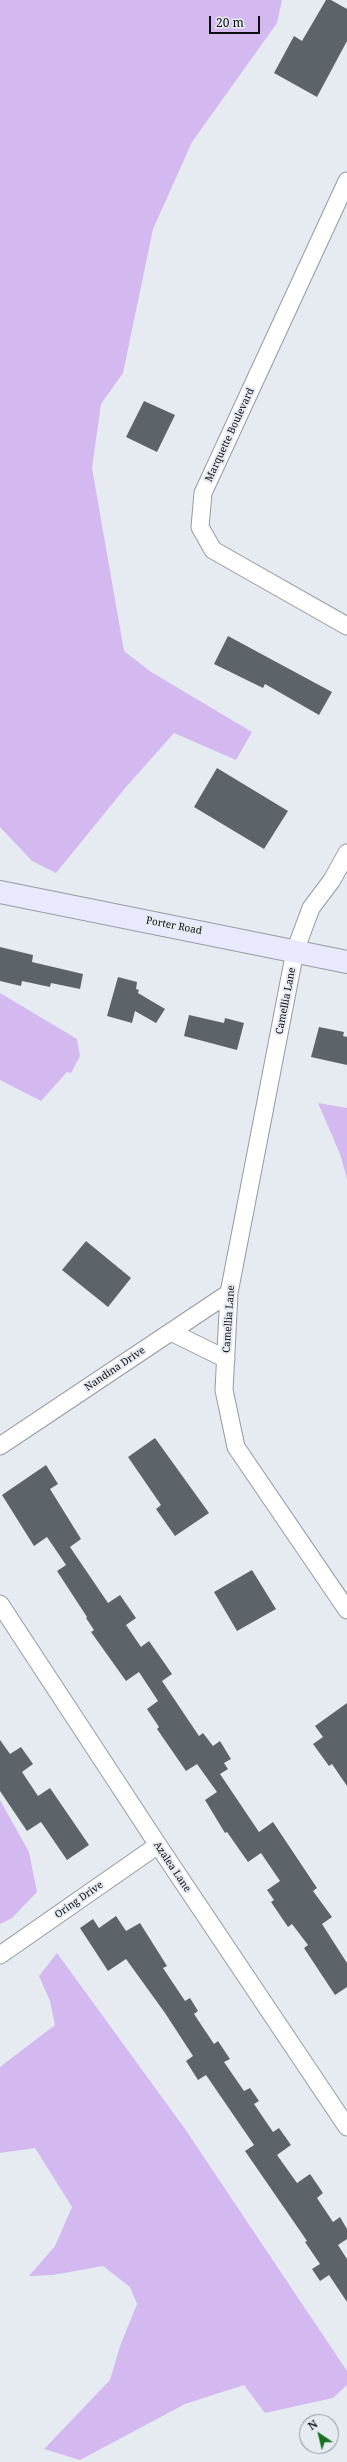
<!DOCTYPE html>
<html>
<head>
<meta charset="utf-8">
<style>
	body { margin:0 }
	#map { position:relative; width:347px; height:2462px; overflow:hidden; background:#e6ebf2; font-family:"Noto Serif",serif }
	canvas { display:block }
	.north { position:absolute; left:299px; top:2414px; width:40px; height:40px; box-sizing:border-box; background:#e6ebf2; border:1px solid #8f9398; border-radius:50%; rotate:325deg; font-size:11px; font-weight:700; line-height:16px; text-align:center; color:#0c0e10 }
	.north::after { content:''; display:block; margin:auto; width:14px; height:18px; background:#17721f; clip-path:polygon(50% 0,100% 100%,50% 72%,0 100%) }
	.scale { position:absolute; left:209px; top:16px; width:51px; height:18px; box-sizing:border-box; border:2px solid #0c0e10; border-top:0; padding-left:5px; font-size:12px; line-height:14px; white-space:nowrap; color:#0c0e10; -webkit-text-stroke:3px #e6ebf2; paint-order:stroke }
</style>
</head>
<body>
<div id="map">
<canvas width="347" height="2462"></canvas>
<div class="north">N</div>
<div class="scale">20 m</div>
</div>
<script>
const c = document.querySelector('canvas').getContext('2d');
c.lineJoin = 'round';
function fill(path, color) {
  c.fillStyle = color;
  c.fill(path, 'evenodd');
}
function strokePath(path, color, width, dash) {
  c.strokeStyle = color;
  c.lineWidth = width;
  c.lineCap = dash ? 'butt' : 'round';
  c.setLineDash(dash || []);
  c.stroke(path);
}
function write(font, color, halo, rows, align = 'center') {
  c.font = font + ' "Noto Serif",serif';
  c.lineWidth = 4;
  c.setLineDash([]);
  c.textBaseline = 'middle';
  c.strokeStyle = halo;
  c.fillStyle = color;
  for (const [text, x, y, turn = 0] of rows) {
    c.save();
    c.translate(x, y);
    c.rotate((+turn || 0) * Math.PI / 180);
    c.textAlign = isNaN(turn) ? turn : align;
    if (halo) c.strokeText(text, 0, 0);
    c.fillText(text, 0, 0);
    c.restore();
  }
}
const green = new Path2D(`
	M0,0H282L277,23L192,142L153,229L123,373L101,404L92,468L124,651L151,672L252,732L236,760L174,733L126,787L56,873L32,861L0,827Z
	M0,993L77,1039L80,1056L71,1073L67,1072L41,1101L0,1080Z
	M318,1103L347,1108V1179L340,1154Z
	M0,1800L29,1852L37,1892L12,1918L0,1924Z
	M57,1953L185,2129L347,2371V2385L333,2398L265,2413L244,2385L185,2404L80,2460L44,2449L110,2380L120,2346L137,2304L130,2287L103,2266L53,2275L29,2276L55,2246L72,2207L35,2148L0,2153V2067L55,2025L50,2001L39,1976Z`);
const building = new Path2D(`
	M326,0H331L347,9V41L317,97L274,73L294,36L302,41Z
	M144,401L175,415L157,452L126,437Z
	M228,636L332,692L319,715L265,684L263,688L214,664Z
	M217,768L288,811L264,849L194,807Z
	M0,947L33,955L32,962L83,974L80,989L51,983L50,987L22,981L21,986L0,981Z
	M118,977L137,982L136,989L139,990L138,993L165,1009L156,1023L135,1011L132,1023L107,1016Z
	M189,1015L224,1023L225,1018L244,1023L237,1050L184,1036Z
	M319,1027L344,1032L343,1036L347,1037V1065L311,1057Z
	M86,1241L131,1278L108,1307L62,1270Z
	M155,1438L209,1513L175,1536L156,1509L161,1505L128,1457Z
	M46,1465L58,1484L50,1489L81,1539L70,1547L108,1603L120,1595L136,1618L126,1625L141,1647L149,1641L172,1674L162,1681L199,1736L203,1733L213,1746L220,1741L231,1759L224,1763L228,1769L220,1774L259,1832L273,1822L317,1888L313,1891L332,1917L322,1924L347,1963V1987L335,1995L304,1948L308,1945L292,1924L288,1927L271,1902L274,1900L267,1890L280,1881L261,1853L248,1862L227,1832L225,1833L205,1800L217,1792L197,1764L186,1771L157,1729L159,1727L147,1709L158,1701L139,1672L126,1681L91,1632L94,1630L86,1618L87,1617L57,1571L66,1565L47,1537L34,1546L2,1495Z
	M252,1570L276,1609L237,1631L214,1592Z
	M347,1703V1786L332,1764L329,1766L313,1744L323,1737L315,1726Z
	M0,1740L10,1754L21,1747L33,1764L22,1772L38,1796L50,1788L89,1845L67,1860L41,1822L27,1831L0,1791Z
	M116,1916L126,1931L140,1923L167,1966L163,1968L185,2001L190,1998L198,2011L194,2014L214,2044L218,2041L230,2059L224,2062L244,2091L250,2088L259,2101L254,2104L273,2132L279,2128L291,2145L277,2155L297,2183L310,2174L323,2193L317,2198L333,2222L340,2217L347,2229V2239L338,2245L347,2259V2302L329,2275L320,2281L312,2269L320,2264L305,2242L307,2241L245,2151L254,2145L206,2075L198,2080L186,2061L193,2056L165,2013L126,1959L108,1971L80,1928L93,1919L99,1928Z`);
const minor = new Path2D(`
	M347,181L203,493L200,527L213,550L347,626
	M347,853L332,880L311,908L295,951L229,1293L224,1390L236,1447L347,1610
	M171,1332L226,1359
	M0,1446L229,1293
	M0,1604L158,1845L347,2127
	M0,1955L158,1845`);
const secondary = new Path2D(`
	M0,892L347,962`);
const streetNames = [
	["Marquette Boulevard",230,435,-65],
	["Porter Road",174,926,11],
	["Camellia Lane",286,1001,-79],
	["Camellia Lane",229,1319,-86],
	["Nandina Drive",115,1369,-34],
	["Azalea Lane",172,1867,56],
	["Oring Drive",79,1900,-35]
];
fill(green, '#d3b9f0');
fill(building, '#5d6469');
strokePath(minor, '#969aa2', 19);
strokePath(secondary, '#969aa2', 24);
strokePath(minor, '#fff', 17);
strokePath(secondary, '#e9e9fd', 22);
write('10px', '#0c0e10', '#e6ebf2', streetNames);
</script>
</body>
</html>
